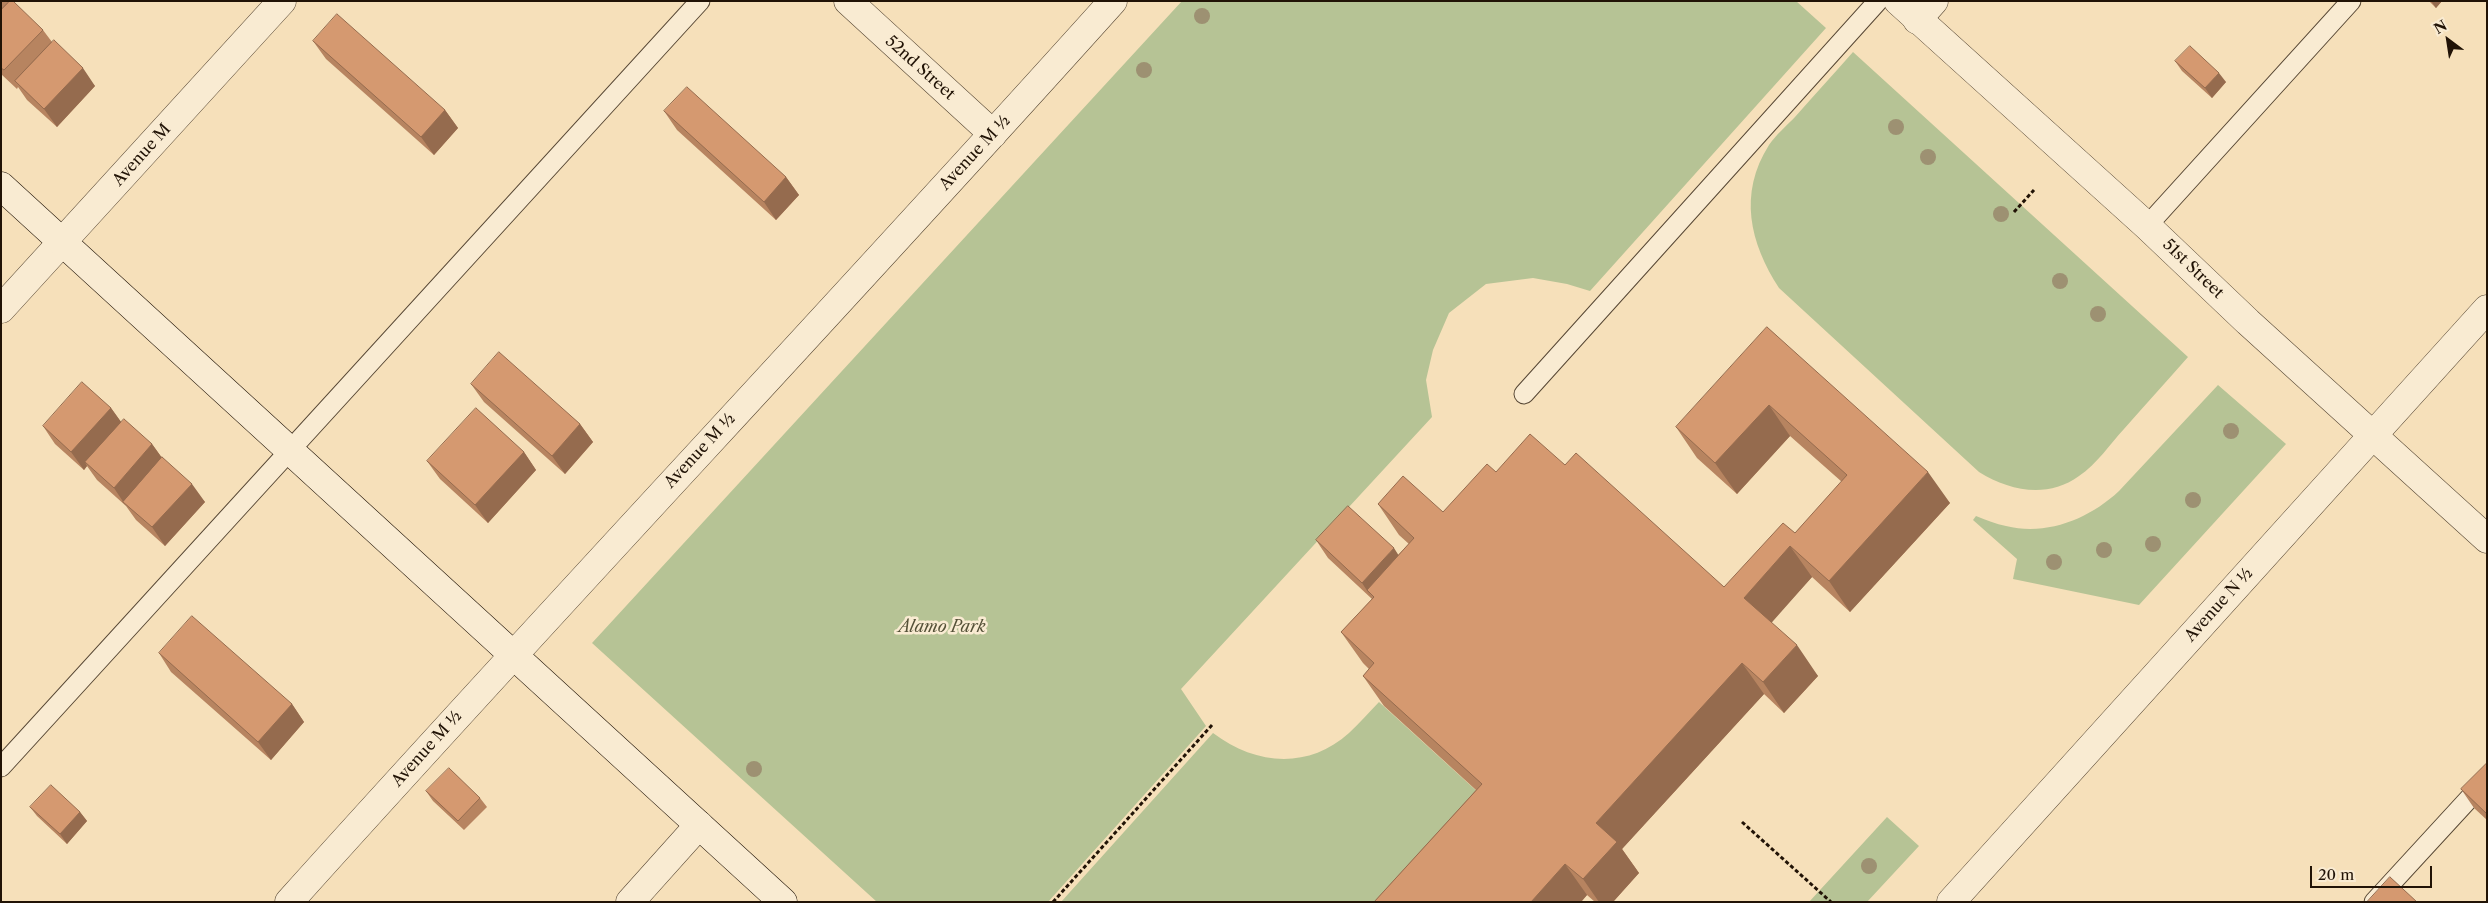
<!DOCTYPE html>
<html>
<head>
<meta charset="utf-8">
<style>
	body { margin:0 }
	#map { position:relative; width:2488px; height:903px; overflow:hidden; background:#f6e0ba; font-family:"Libre Caslon Text",serif }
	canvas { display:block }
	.frame { position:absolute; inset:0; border:2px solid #211306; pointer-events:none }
	.north { position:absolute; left:2423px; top:15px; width:50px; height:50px; -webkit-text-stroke:4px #f9ebd2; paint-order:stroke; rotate:329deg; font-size:14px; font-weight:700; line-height:20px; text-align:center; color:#211306 }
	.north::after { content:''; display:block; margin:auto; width:18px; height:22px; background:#211306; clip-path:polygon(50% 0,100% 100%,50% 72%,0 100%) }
	.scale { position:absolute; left:2310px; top:866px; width:122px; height:22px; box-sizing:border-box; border:2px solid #211306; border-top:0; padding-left:6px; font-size:15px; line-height:18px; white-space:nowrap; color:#211306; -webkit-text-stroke:4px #f9ebd2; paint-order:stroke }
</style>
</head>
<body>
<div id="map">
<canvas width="2488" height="903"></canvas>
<div class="frame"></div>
<div class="north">N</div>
<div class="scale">20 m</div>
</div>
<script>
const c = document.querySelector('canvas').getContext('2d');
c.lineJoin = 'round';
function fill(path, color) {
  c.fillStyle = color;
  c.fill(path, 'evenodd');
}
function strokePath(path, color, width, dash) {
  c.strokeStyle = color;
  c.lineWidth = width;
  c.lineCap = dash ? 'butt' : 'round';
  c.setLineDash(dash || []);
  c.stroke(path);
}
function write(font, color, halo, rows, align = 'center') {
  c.font = font + ' "Libre Caslon Text",serif';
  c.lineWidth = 5;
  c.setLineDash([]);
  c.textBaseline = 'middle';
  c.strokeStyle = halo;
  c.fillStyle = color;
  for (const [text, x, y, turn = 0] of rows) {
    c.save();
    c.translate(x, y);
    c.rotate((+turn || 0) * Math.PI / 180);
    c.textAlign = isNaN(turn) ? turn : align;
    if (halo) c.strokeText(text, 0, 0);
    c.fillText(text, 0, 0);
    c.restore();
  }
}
const green = new Path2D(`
	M1182,1H1796L1826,28L1590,291L1567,284L1533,278L1486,284L1449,313L1433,350L1426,380L1432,417L1181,689L1206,726L1048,902H877L592,643Z
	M1853,52L2188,357C2167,381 2145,405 2124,429C2110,444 2097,464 2079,476C2047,499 2010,491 1979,472L1779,288C1750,243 1738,194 1769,145C1776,135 1786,126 1795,117C1814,95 1834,74 1853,52Z
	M2218,385L2286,444L2139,605L2013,579L2017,559L1973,520L1976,516C1986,520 1996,524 2006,526C2047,536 2089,519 2119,491Z
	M1379,702L1503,815L1424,902H1061L1213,733C1255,765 1308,770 1349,733C1360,723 1369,712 1379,702Z
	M1887,817L1919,846L1867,902H1809Z`);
const path = new Path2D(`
	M2014,212L2034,190
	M1742,822L1831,902
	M1053,902L1212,725`);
const service = new Path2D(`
	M2147,226L2351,1
	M1524,394L1878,1
	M1,767L700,1
	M2374,902L2487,779`);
const minor = new Path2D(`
	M848,1L993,134
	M1917,20L1934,1
	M1,309L282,1
	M289,902C561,599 841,304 1113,1
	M630,902L699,825
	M1951,902L2487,309`);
const tertiary = new Path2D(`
	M1898,1L2147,226L2248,322L2487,539`);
const secondary = new Path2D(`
	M1,186L783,902`);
const trees = [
	[1202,16],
	[1144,70],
	[1896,127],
	[1928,157],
	[2001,214],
	[2060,281],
	[2098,314],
	[2231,431],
	[2193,500],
	[2153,544],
	[2104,550],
	[2054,562],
	[754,769],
	[1869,866]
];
const wall = new Path2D(`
	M1,1H7L43,30L52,42L95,86L57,127L27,100L18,87L17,89L1,74Z
	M2429,1H2442L2436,8Z
	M313,41L445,110L458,128L434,155L326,59Z
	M2175,61L2226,82L2212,98L2182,71Z
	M664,111L786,177L799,195L776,220L677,130Z
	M1767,327L1950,503L1850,612L1812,577L1771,622L1818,676L1784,713L1764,694L1622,849L1639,873L1613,902H1595L1587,895L1581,902H1374L1476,790L1384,706L1363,676L1369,669L1363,663L1341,632L1372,599L1328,558L1316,540L1398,555L1409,544L1399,535L1378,504L1443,512L1496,472L1565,465L1724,587L1795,533L1842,482L1790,436L1737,494L1697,458L1676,427Z
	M471,384L580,424L593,442L565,474L484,402Z
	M111,408L121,422L152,444L162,458L205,502L165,546L136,520L126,506L97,480L87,466L84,470L55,444L43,426Z
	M524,452L536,470L488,523L440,479L427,461Z
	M159,653L292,704L304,722L271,760L171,672Z
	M2487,763V820L2474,808L2461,789Z
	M426,791L480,798L487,807L464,830L433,801Z
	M30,807L80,812L87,821L67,844L37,816Z`);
const shadedWall = new Path2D(`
	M2431,1H2442L2436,8Z
	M83,68L95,86L57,127L44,109Z
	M2219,73L2226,82L2212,98L2205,88Z
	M445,110L458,128L434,155L421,137Z
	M786,177L799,195L776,220L764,202Z
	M1769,405L1790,436L1737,494L1715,463Z
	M111,408L124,426L85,462L87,466L84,470L71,452Z
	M580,424L593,442L565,474L552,456Z
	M152,444L165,462L123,502L126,506L114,488Z
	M524,452L536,470L488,523L475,505Z
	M1928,472L1950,503L1850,612L1829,581Z
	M192,484L205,502L165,546L152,527Z
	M1790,546L1812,577L1766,629L1744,598Z
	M1394,548L1406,567L1374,597L1367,590L1374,601L1362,583Z
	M1797,645L1818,676L1784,713L1763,682Z
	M1742,663L1764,694L1622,849L1639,873L1613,902H1599L1583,879L1596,823Z
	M292,704L304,722L271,760L258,742Z
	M80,812L87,821L67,844L60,834Z
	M1565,864L1587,895L1581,902H1531Z`);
const building = new Path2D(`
	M10,1H13L43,30L4,70L1,68V10Z
	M337,14L445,110L421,137L313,41Z
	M54,40L83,68L44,109L15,81Z
	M2190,46L2219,73L2205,88L2175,61Z
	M687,87L786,177L764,202L664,111Z
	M1767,327L1928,472L1829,581L1790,546L1744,598L1797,645L1763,682L1742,663L1596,823L1617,842L1583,879L1565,864L1531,902H1374L1482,784L1363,676L1374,663L1341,632L1374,597L1367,590L1414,538L1378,504L1403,476L1443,512L1487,464L1496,472L1530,434L1565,465L1576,453L1724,587L1783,523L1795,533L1847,475L1769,405L1715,463L1676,427Z
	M499,352L580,424L552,456L471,384Z
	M82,382L111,408L71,452L43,426Z
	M476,408L524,452L475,505L427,461Z
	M124,419L152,444L114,488L85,462Z
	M162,457L192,484L152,527L123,502Z
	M1348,506L1394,548L1362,583L1316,540Z
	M192,616L292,704L258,742L159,653Z
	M2487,763V814L2461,789Z
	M449,768L480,798L458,821L426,791Z
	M51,785L80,812L60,834L30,807Z
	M2390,877L2417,902H2367Z`);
const streetNames = [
	["52nd Street",920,68,42],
	["Avenue M ½",975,153,-47],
	["Avenue M",142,155,-48],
	["51st Street",2193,269,44],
	["Avenue M ½",700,451,-47],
	["Avenue N ½",2219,605,-48],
	["Avenue M ½",427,749,-48]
];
const parkNames = [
	["Alamo Park",942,627]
];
fill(green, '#b6c395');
strokePath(service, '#564633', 21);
strokePath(minor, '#564633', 29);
strokePath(tertiary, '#564633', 29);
strokePath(secondary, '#211306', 29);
strokePath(path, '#211306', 3, [4, 2.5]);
strokePath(service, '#f9ebd2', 19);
strokePath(minor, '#f9ebd2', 28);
strokePath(tertiary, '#f9ebd2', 28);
strokePath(secondary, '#f9ebd2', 28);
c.fillStyle = '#9d9172';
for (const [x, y] of trees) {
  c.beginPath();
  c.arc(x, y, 8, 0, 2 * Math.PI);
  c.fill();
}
fill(wall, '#b78460');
fill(shadedWall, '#956b4e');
fill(building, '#d59970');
strokePath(building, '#956b4e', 1);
write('16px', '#211306', '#f9ebd2', streetNames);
write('italic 16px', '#555138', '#f9ebd2', parkNames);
</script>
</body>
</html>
